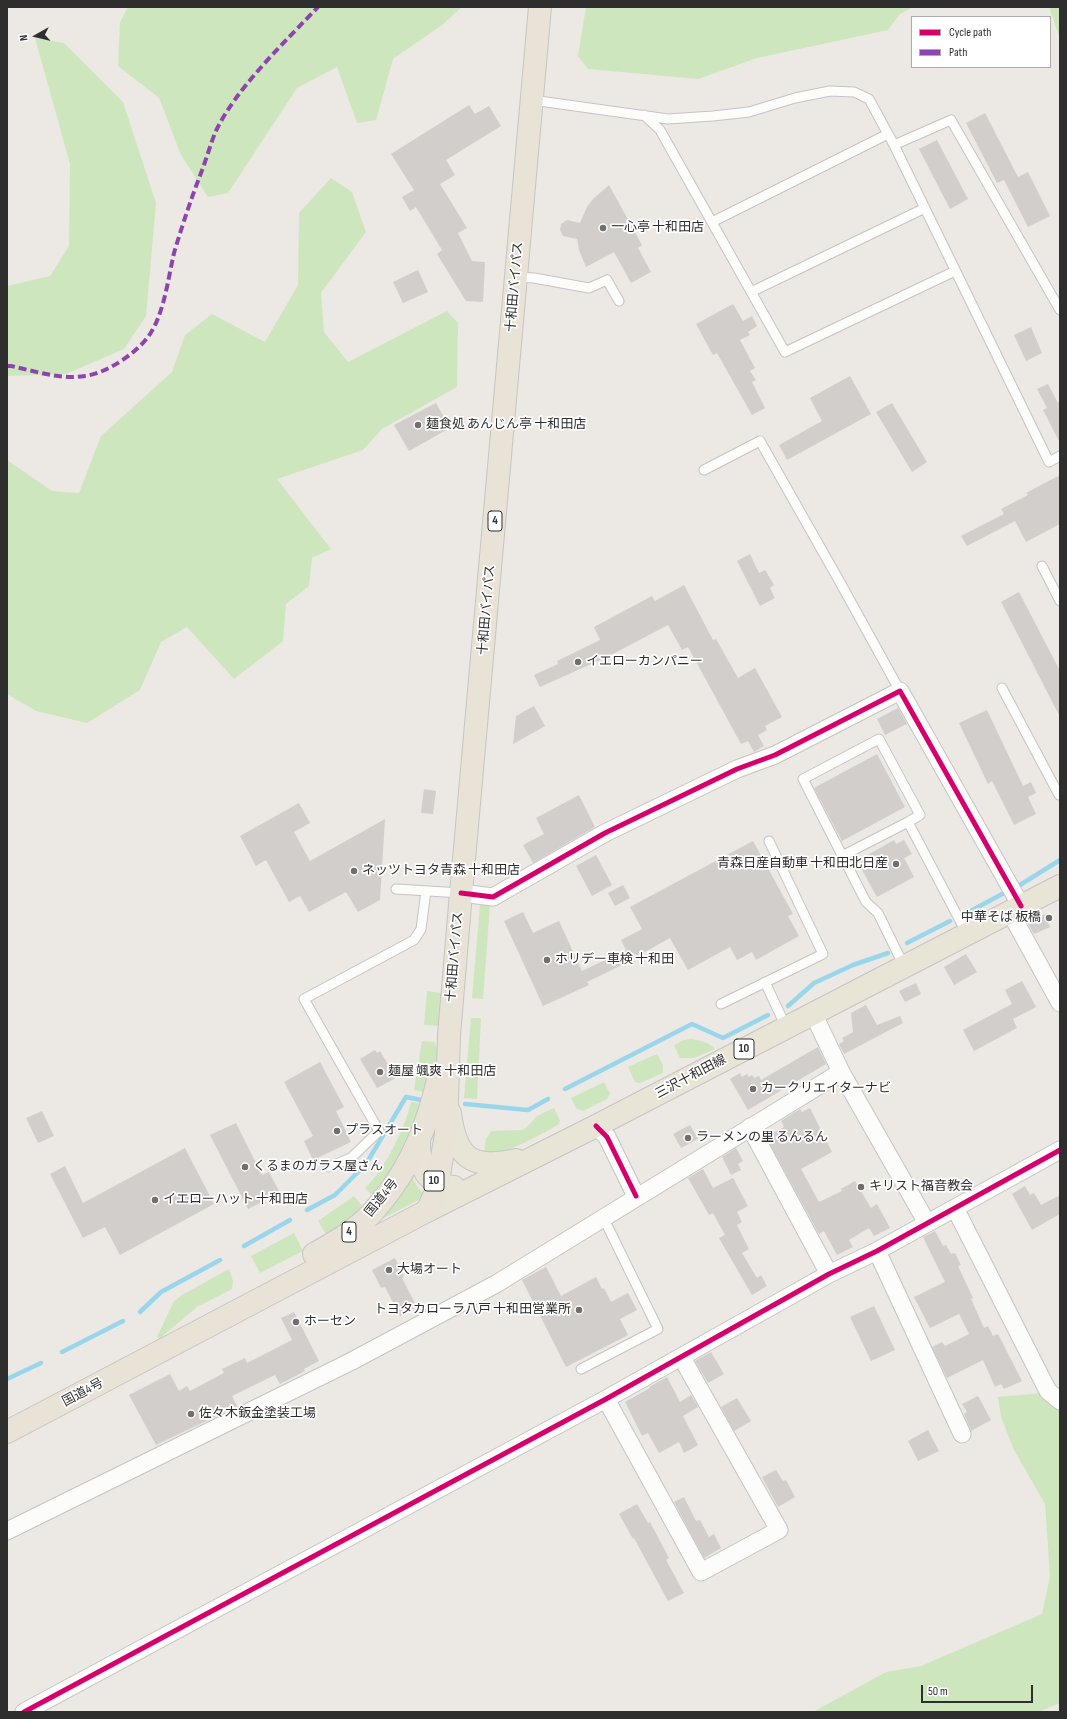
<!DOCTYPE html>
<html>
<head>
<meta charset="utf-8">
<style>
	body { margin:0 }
	#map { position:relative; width:1067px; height:1719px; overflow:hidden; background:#ece8e4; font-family:"Sofia Sans Condensed",sans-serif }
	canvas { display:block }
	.frame { position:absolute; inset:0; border:8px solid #2e2e2e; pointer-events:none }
	.legend { position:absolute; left:911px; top:16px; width:140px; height:52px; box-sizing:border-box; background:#fff; border:1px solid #ababab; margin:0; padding:5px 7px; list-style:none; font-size:12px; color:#2e2e2e }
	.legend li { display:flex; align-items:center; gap:8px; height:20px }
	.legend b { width:20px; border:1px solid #ababab }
	.north { position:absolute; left:16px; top:16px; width:40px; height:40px; -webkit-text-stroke:3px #fff; paint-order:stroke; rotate:262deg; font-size:11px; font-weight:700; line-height:16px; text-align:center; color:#2e2e2e }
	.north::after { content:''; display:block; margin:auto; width:14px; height:18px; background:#2e2e2e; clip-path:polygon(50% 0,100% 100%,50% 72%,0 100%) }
	.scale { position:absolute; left:921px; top:1685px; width:112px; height:18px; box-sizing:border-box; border:2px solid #2e2e2e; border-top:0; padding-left:5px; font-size:12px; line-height:14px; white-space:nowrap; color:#2e2e2e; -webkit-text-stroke:3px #fff; paint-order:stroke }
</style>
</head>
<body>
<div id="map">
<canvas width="1067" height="1719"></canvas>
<div class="frame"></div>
<ul class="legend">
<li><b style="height:5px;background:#d6006c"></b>Cycle path</li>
<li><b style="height:5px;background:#8e44ad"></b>Path</li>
</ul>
<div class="north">N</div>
<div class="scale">50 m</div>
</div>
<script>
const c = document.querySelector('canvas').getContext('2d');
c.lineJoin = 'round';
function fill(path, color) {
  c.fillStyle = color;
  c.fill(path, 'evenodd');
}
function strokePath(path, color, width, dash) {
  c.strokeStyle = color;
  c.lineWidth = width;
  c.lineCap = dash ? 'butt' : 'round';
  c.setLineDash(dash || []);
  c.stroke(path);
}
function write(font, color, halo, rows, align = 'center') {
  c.font = font + ' "Sofia Sans Condensed","Noto Sans JP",sans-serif';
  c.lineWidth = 3.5;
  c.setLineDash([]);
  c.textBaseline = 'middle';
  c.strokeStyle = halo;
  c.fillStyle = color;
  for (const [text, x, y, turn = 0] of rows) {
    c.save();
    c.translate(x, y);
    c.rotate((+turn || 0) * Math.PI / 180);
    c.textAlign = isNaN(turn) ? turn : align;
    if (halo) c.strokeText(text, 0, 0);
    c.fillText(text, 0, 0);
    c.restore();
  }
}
const green = new Path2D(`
	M128,7H462L442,25L393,59L376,120L357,123L337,67L297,88L228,193L208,197L181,155L159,98L118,66L120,22Z
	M586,7H913L900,14L888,30L757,58L698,79L588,69L578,56Z
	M1049,7H1060V39Z
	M35,38L64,43L123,102L156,203L146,316L124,349L66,374L7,376V286L50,276L69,246L70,164Z
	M331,178L352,192L366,232L321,293L324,332L348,362L447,311L458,323L457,387L382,429L363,450L277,479L331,549L312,558L309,586L286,604L283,641L234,679L187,627L161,642L140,690L87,723L36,711L7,694V460L52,491L79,493L101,436L172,372L185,335L212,314L265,342L298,285L299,213Z
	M480,904L490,905L483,999L472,998Z
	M427,991L442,993L439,1026L424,1025Z
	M471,1018H481L477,1099L464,1098Z
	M691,1039C699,1040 709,1042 715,1049L694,1058H680L674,1045L684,1040Z
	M422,1041L434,1042L438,1051L430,1093L414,1090Z
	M657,1054L663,1065V1073L640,1083L635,1082L628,1067Z
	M604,1082L610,1094L607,1099L583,1111L576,1108L571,1098Z
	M411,1102L425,1104L422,1120L375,1199L365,1188C385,1169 405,1128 411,1102Z
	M554,1108L560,1121L558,1125C538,1135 506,1157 484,1152L486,1139L491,1131L522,1130L526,1128L537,1116Z
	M411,1174L418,1188L425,1194L424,1197L376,1222Z
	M354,1196L363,1207L360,1211L327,1236L318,1221Z
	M294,1233L303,1251L260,1273L251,1256Z
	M229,1269L233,1281L232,1289L197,1307L159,1339L157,1337L174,1301L182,1295Z
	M1043,1393L1060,1406V1703L1038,1712H813L886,1672L921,1666L1042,1614L1050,1576L1045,1504L1014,1450L1001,1417L998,1397Z`);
const stream = new Path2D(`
	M1020,885L1060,860
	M967,913L1004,893
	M907,943L950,921
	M788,1006L814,983L853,965L888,953
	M565,1089L692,1024L723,1038L768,1015
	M465,1104L528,1110L548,1099
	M307,1210L335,1195L366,1164L406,1097L426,1101
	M244,1246L290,1220
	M140,1312L161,1292L220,1260
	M62,1352L123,1321
	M7,1379L41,1363`);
const building = new Path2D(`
	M469,105L475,114L489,106L501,126L446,160L455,175L440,184L467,228L458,233L472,261L485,262L483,302L466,301L437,254L442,250L416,207L410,211L402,197L414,190L391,154Z
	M985,113L1018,177L1028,172L1050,216L1028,227L1004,180L997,183L966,123Z
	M937,140L968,199L950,209L919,149Z
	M609,185L642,245L638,248L651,272L631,283L614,252L586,267L579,250L577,239L563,236L560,230L561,224L567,220L580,223L587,207L593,199Z
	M418,270L428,292L403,303L393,282Z
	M733,304L743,321L752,316L757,326L748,332L750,335L740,340L755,368L750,371L756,380L752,382L765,408L752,415L717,353L713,355L696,324Z
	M1031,327L1042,353L1026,361L1014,335Z
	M850,376L871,414L787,460L779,445L822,421L810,398Z
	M1048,384L1058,403L1060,402V443L1043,410L1047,408L1037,389Z
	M436,403L450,428L409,451L394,425Z
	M892,403L927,462L912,472L876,412Z
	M1060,475V524L1026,542L1015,521L967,546L961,536L1004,514L1001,509L1028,495L1026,493Z
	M750,554L759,573L765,570L774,585L770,588L775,598L760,606L737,561Z
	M684,585L713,640L716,639L738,678L755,668L782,717L765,726L767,730L758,735L764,746L754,752L748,741L741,744L688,647L682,650L668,625L609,656L540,687L534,675L558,664L557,661L600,640L594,627L652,596L655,601Z
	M1019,592L1060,671V717L1001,602Z
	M534,706L545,726L513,744L516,716Z
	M898,708L907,724L885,735L877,719Z
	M987,710L1023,786L1031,782L1036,793L1028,797L1036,814L1014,825L992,781L988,784L959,723Z
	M877,754L905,807L842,841L814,788Z
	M424,789L436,791L433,814L421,813Z
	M579,795L595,827L533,863L523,845L544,834L536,818Z
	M299,803L310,823L294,832L310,861L385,819L380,900L358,912L346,892L309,912L300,896L289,902L266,860L256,866L240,836Z
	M894,840L896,844L904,840L912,854L904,858L914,877L877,897L857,861Z
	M753,841L793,914L788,916L799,936L756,960L752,952L737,960L730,947L688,970L670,938L618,967L587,982L589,985L543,1006L504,921L523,912L533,933L559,921L582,971L626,950L621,940L642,929L630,907Z
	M596,855L612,885L592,896L576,866Z
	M623,885L630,898L615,906L608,893Z
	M1044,914L1050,927L1034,934L1027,922Z
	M966,954L977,972L954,985L944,967Z
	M1022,981L1036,1007L1013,1019L1017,1028L974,1051L963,1030L1012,1004L1005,990Z
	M916,983L921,994L905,1002L899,991Z
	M866,1005L877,1025L900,1016L903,1023L844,1054L839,1044L844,1041L842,1038L853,1032L851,1013Z
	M818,1047L826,1064L748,1110L730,1079L740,1073L742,1077L747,1074L749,1077L752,1075L754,1078L759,1076L761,1080Z
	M375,1050L377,1053L380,1051L396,1078L377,1088L360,1059Z
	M320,1062L344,1107L336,1111L351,1142L313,1160L304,1141L313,1136L284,1082Z
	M810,1108L832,1152L801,1169L819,1202L842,1191L841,1189L855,1181L871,1208L877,1204L890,1228L874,1236L869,1228L849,1240L853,1247L837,1255L824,1231L819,1234L766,1137L784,1127L781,1121L800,1109L802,1112Z
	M42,1111L54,1136L38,1143L26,1118Z
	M236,1123L262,1175L269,1172L280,1193L248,1209L210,1135Z
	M690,1125L698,1139L681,1148L673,1134Z
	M185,1148L214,1204L120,1255L105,1227L83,1238L50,1174L65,1166L83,1203Z
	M736,1148L743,1161L738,1164L741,1170L731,1175L722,1157Z
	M703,1169L713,1188L733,1178L748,1206L737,1212L742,1222L737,1225L749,1249L742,1253L757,1278L761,1275L767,1286L752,1295L719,1238L725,1235L713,1213L709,1215L688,1178Z
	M1025,1186L1030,1195L1034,1193L1041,1205L1060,1195V1214L1032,1230L1012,1194Z
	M935,1231L943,1246L946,1245L951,1254L955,1253L961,1265L958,1266L973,1298L971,1299L984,1328L988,1326L993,1336L998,1334L1022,1381L1004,1389L1001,1384L995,1387L983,1360L947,1378L932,1347L942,1342L945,1346L969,1334L959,1314L930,1328L914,1297L945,1282L923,1237Z
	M395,1258L404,1277L402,1278L417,1307L400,1316L385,1287L381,1288L372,1270Z
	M546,1267L561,1296L596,1277L602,1289L604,1288L611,1302L628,1293L637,1310L620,1319L628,1335L566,1367L522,1280Z
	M874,1306L895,1350L871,1361L850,1317Z
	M294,1312L319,1361L304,1369L305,1371L280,1384L275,1375L232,1396L237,1406L156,1445L129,1395L170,1374L179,1391L187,1386L190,1391L224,1373L222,1369L245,1358L247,1363L292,1340L281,1318Z
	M711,1352L724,1374L708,1383L695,1361Z
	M667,1377L680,1402L691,1395L698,1407L683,1416L698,1445L684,1453L679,1442L659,1453L648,1433L642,1436L625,1402L650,1388L649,1387Z
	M978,1396L991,1420L971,1431L964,1414L967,1412L962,1404Z
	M737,1398L751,1421L734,1431L721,1407Z
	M928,1430L939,1451L918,1461L908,1441Z
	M776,1470L783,1481L786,1480L795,1497L778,1507L762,1477Z
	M684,1497L696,1521L700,1520L709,1537L714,1534L721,1548L704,1558L674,1502Z
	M637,1504L648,1523L650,1522L669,1558L666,1560L684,1593L668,1601L634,1538L633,1539L619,1514Z`);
const service = new Path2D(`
	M532,100L668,119L713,116L749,112L795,98L830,91L854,92L869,99L894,145L1049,462L1060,456
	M644,115L660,130L785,352L955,271
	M894,145L951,120L1060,310
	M712,222L888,134
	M516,277L534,278L589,288L607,280L619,301
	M751,292L925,208
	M704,470L760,441L841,584L900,691
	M1042,566L1060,601
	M1002,688L1059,795H1060
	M842,856L908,822
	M396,889L461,893
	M904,966L878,913L866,902L803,779L879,739L920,815L908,822L967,934
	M765,982L786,1027
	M721,1004L823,954L769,841
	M329,1167L351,1158L379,1131L304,999L414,940L421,929L426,891
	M581,1369L658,1329L603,1217`);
const minor = new Path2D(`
	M461,893L493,897L605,833L737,769L775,755L900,691L1021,906
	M1010,912L1060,1003
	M813,1013L841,1072L927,1223
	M596,1126L607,1137L636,1196
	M750,1127L829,1274
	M955,1208L1048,1391L1060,1401
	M877,1251L962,1434
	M606,1399L701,1572L779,1530L682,1358
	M7,1531L352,1361L496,1284L841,1072
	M24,1712L606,1399L829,1274L877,1251L1060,1150`);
const primary = new Path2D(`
	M450,1113C456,1158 471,1170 516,1160
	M419,1141C419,1166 425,1185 454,1187
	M427,1211L596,1126L1060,886`);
const trunk = new Path2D(`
	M314,1254C334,1243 353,1232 369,1216C374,1212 378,1205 383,1200C413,1163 428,1123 439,1076
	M7,1432L427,1211L436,1192L446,1134L449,1035L461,893L540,7`);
const quiet = new Path2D(`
	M7,366H11C35,371 60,380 85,376C107,373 135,354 148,337C164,315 168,279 174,253C182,226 191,199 201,173C206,160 210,146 215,133C235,89 285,42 318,7`);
const cycleway = new Path2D(`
	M461,893L493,897L605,833L737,769L775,755L900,691L1021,906
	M596,1126L607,1137L636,1196
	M24,1712L606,1399L829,1274L877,1251L1060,1150`);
const markers = [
	[603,228,4,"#706f6e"],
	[418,425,4,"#706f6e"],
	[578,662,4,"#706f6e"],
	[896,864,4,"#706f6e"],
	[354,871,4,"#706f6e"],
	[1049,918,4,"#706f6e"],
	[547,960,4,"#706f6e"],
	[380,1072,4,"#706f6e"],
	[753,1089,4,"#706f6e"],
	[337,1131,4,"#706f6e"],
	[688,1138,4,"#706f6e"],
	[245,1167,4,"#706f6e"],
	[861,1187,4,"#706f6e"],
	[155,1200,4,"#706f6e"],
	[389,1270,4,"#706f6e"],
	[579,1310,4,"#706f6e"],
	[296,1322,4,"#706f6e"],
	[191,1414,4,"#706f6e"]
];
const shields = [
	[495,521,14],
	[744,1049,20],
	[434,1181,20],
	[349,1232,14]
];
const shieldNames = [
	["4",495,521],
	["10",744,1049],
	["10",434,1181],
	["4",349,1232]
];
const poiNames = [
	["一心亭 十和田店",611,228],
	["麺食処 あんじん亭 十和田店",426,425],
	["イエローカンパニー",586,662],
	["青森日産自動車 十和田北日産",888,864,"right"],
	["ネッツトヨタ青森 十和田店",362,871],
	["中華そば 板橋",1041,918,"right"],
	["ホリデー車検 十和田",555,960],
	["麺屋 颯爽 十和田店",388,1072],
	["カークリエイターナビ",761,1089],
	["プラスオート",345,1131],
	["ラーメンの里 るんるん",696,1138],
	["くるまのガラス屋さん",253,1167],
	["キリスト福音教会",869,1187],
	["イエローハット 十和田店",163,1200],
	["大場オート",397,1270],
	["トヨタカローラ八戸 十和田営業所",571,1310,"right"],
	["ホーセン",304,1322],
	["佐々木鈑金塗装工場",199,1414]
];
const streetNames = [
	["十和田バイパス",515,287,-85],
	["十和田バイパス",487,610,-85],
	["十和田バイパス",455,957,-85],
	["三沢十和田線",691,1077,-28],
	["国道4号",382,1198,-51],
	["国道4号",83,1393,-28]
];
fill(green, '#cee6be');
strokePath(stream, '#99d6ec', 4.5);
fill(building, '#d1cecb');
strokePath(service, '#c5c4c5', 11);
strokePath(minor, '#c5c4c5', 19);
strokePath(primary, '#c6c5c4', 24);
strokePath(trunk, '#c6c5c4', 24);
strokePath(service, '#fcfcfb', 9);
strokePath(minor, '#fcfcfb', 17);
strokePath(primary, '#e8e4d6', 22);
strokePath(trunk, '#e9e2d6', 22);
strokePath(quiet, '#8e44ad', 4, [8, 4]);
strokePath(cycleway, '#d6006c', 5);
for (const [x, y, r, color] of markers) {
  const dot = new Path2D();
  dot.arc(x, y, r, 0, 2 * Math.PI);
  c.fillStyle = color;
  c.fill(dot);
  strokePath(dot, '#fff', 1.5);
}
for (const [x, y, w] of shields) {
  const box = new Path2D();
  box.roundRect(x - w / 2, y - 10, w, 20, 3);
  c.fillStyle = '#fff';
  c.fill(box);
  strokePath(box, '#2e2e2e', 1);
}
write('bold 12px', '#2e2e2e', null, shieldNames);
write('13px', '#2e2e2e', '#fff', poiNames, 'left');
write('13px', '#2e2e2e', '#fff', streetNames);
</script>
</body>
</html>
